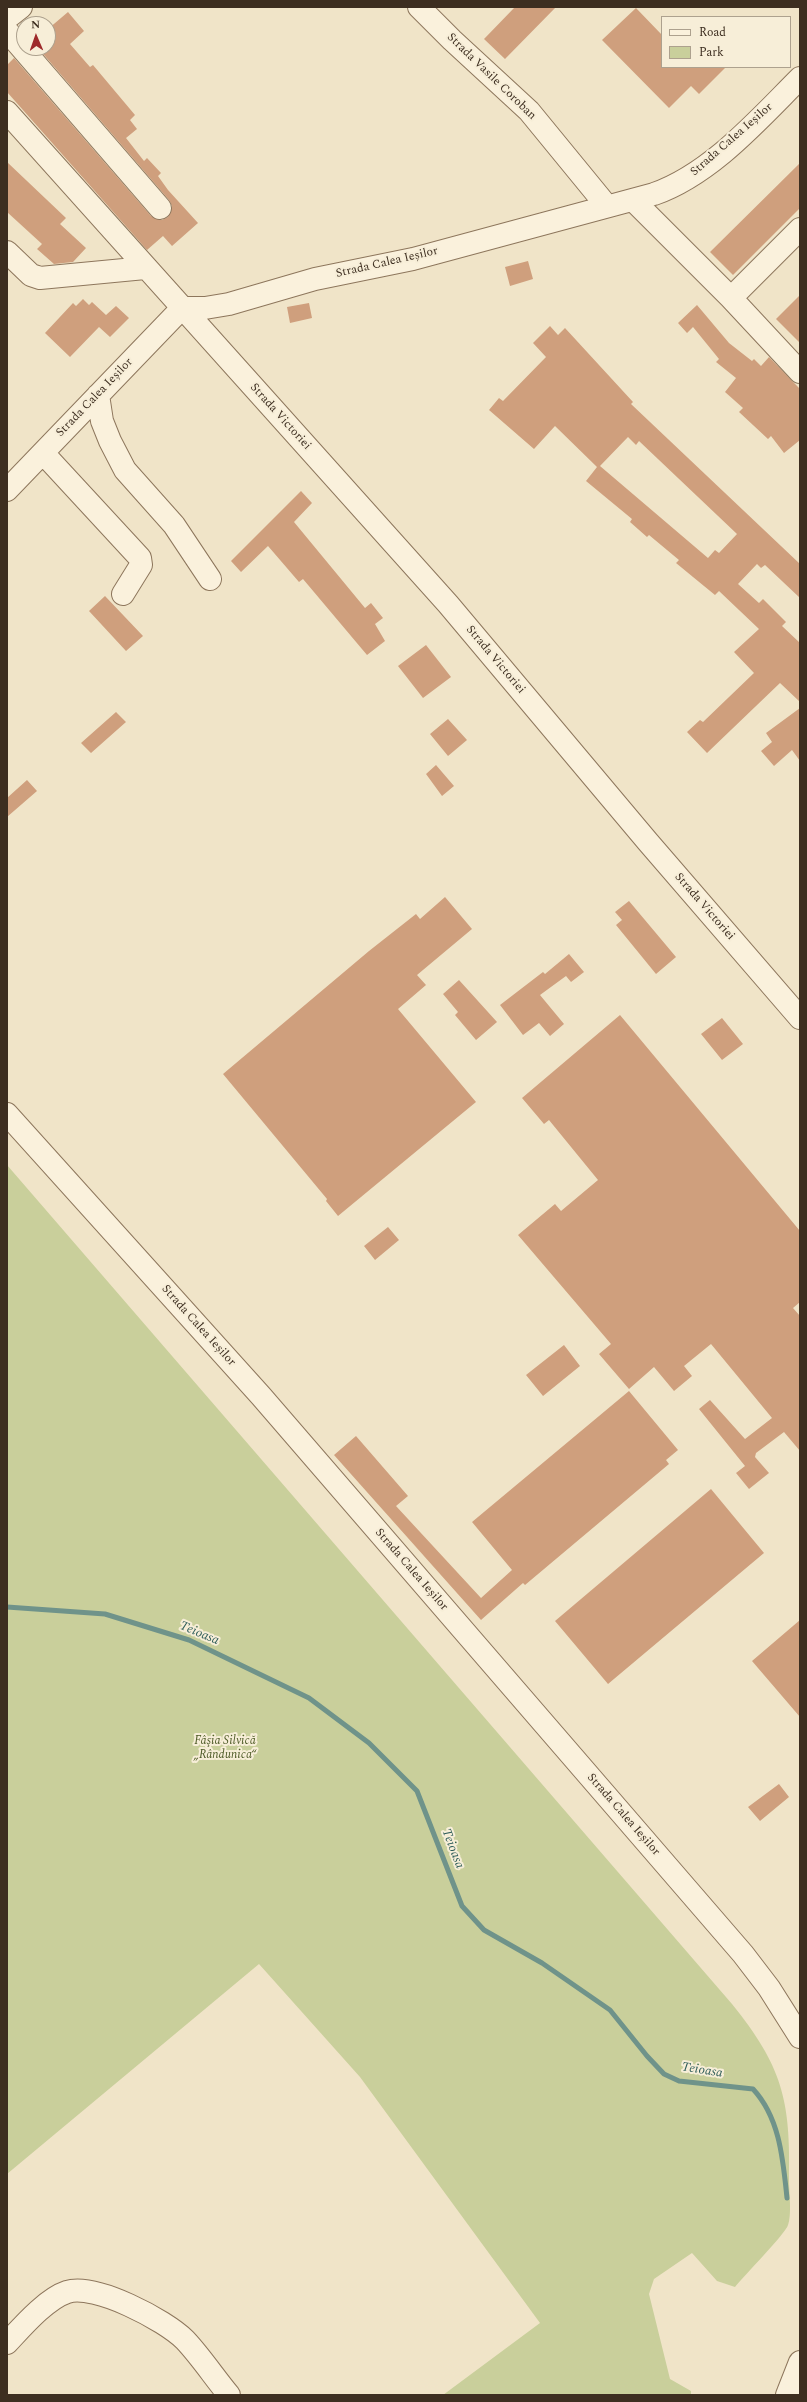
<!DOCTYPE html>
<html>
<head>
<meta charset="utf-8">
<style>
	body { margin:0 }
	#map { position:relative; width:807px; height:2402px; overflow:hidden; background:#f0e4c8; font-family:Spectral,serif }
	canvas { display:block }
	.frame { position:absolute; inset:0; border:8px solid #3d2e20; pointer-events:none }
	.legend { position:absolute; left:661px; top:16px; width:130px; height:52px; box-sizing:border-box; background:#f7eed8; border:1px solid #ada18e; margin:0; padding:5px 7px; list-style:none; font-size:12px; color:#3d2e20 }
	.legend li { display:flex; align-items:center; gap:8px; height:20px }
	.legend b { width:20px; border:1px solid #ada18e }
	.north { position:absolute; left:16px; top:16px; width:40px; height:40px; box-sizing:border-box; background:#f7eed8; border:1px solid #ada18e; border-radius:50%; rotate:358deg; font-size:11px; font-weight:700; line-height:16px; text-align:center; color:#3d2e20 }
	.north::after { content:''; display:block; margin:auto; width:14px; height:18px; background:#9e2a2b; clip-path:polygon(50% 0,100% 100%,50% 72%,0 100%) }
</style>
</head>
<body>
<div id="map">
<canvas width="807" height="2402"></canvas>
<div class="frame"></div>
<ul class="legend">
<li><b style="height:5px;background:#faf1dc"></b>Road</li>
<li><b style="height:11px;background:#c9cf9b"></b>Park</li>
</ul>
<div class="north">N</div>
</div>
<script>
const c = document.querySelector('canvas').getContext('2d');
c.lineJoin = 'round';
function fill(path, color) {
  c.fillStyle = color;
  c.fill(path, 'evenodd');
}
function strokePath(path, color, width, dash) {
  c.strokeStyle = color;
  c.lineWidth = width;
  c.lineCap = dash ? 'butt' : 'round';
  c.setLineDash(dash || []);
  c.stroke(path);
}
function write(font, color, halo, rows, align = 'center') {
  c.font = font + ' Spectral,serif';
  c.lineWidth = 4;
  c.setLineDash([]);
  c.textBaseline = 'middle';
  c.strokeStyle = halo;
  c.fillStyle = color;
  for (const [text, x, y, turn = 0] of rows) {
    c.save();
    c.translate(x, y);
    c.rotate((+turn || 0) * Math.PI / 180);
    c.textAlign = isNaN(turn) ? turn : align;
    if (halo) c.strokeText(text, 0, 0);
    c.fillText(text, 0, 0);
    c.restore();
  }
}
const green = new Path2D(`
	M7,1165L732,2004C782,2066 791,2100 789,2180C789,2191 792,2215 788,2225C786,2233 743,2277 735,2287L717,2281L692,2253L654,2279L649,2294L670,2379L691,2391V2395H443L540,2323L360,2077L259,1964L7,2174Z`);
const stream = new Path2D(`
	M7,1607L105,1614L189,1640L309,1698L369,1743L417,1791L462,1906L484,1930L542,1963L610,2010L647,2056L664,2074L679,2081L753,2089C780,2118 783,2160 787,2198`);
const building = new Path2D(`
	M515,7H556L505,59L484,39Z
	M636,8L662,35V67H726L699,94L691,86L669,108L602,40Z
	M68,12L84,31L70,44L90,67L93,65L135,115L130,120L137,129L126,138L144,161L147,158L161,173L158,176L168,190L198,223L172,246L163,236L147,250L7,92V65L14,58L151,216L162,220L168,217L172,206L169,200L38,48H48V29Z
	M7,162L66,218L60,224L86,248L73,262L54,264L37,249L42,244L7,212Z
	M800,163V208L733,275L710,252Z
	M528,261L533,279L510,286L505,267Z
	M800,295V343L776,319Z
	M83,299L89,305L92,302L106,315L116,306L129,318L110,337L99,327L70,357L45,333L73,303L76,306Z
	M309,303L312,318L290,323L287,307Z
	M697,305L729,343L752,361L754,359L761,366L769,357L800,389V440L784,453L771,436L768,439L739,412L743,408L725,392L736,378L716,362L719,359L693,327L687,333L678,323Z
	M550,326L558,335L565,328L633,402L631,404L800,564V598L765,565L761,568L757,564L738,584L759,603L763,599L786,622L782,626L800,643V702L780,683L707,753L687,732L700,720L703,722L754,673L734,652L759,629L719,591L715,595L693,577L676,563L679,560L649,535L647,537L630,522L632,519L586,481L597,467L555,426L534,449L489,410L499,398L503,401L546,357L533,343ZM628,437L636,445L639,441L737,534L719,553L715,550L708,558L600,466Z
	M301,491L312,503L294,522L365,608L371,603L383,618L375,624L385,641L367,655L303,579L299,582L268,546L241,572L231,561Z
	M105,596L143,636L126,651L89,611Z
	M426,645L451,677L423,698L398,666Z
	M800,708V761L792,750L774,766L761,751L772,742L766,733Z
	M116,712L126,722L91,753L81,743Z
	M448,719L467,740L448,756L430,734Z
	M436,765L454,786L442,796L426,774Z
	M27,780L37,791L7,817V798Z
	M445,897L472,929L417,975L426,985L398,1009L476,1102L338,1216L326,1201L327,1199L223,1074L369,951L416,914L420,919Z
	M629,901L676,957L656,974L616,925L622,920L615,912Z
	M569,954L584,972L571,982L566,976L540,995L564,1024L550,1036L539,1023L523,1035L500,1005L543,972L545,974Z
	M459,980L497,1022L476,1040L455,1015L458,1012L443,994Z
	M620,1015L800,1231V1302L793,1308L800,1316V1451L784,1432L756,1453L755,1457L769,1473L749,1489L736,1473L745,1466L699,1409L710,1400L745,1439L772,1418L711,1344L684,1366L692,1376L674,1391L654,1367L629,1389L599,1354L611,1344L518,1235L555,1204L561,1211L598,1180L549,1120L544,1124L522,1098Z
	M722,1018L743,1044L722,1060L701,1034Z
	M388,1227L399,1240L375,1260L364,1246Z
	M564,1345L580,1366L543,1396L526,1375Z
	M629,1391L678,1450L666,1460L669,1464L525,1585L523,1583L481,1620L334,1455L356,1436L408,1496L396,1506L481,1598L512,1570L472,1522Z
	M711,1489L764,1553L608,1684L555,1621Z
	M800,1620V1717L752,1661Z
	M779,1784L789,1797L760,1821L748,1807Z`);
const minor = new Path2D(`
	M419,7L452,40L529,111L606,205
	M7,18L21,7
	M7,31L160,208
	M7,112L448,604L648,842L800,1018
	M633,200L731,298
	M800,229L731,298L800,372
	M7,252L31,275L40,278L145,268
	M182,308H205L229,304L315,279L413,259L654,194C711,174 758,120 800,78
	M98,395L102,421L110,441L125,470L174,525L210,579
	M43,453L140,558L141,565L123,594
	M7,490L182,308
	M7,1114L261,1396L743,1954L769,1988L800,2037
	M7,2343C22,2327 46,2299 67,2292C95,2283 165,2320 185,2340C201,2357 214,2377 229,2395
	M787,2395L800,2362`);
const streetNames = [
	["Strada Vasile Coroban",491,77,44],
	["Strada Calea Ieșilor",732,140,-41],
	["Strada Calea Ieșilor",387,263,-13],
	["Strada Calea Ieșilor",95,398,-46],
	["Strada Victoriei",280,417,48],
	["Strada Victoriei",495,660,50],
	["Strada Victoriei",704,907,49],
	["Strada Calea Ieșilor",198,1326,48],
	["Strada Calea Ieșilor",411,1570,49],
	["Strada Calea Ieșilor",623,1815,49]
];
const parkNames = [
	["Fâşia Silvică",225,1742],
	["„Rândunica“",225,1756]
];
const waterNames = [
	["Teioasa",199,1634,23],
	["Teioasa",452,1849,69],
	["Teioasa",702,2071,9]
];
fill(green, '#c9cf9b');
strokePath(stream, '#6f938a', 5);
fill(building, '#cf9f7d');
strokePath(minor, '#8d765c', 24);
strokePath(minor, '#faf1dc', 22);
write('12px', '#3d2e20', '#f7eed8', streetNames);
write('italic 12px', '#4d5a26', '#f7eed8', parkNames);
write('italic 13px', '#2f5d5a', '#f7eed8', waterNames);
</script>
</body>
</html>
